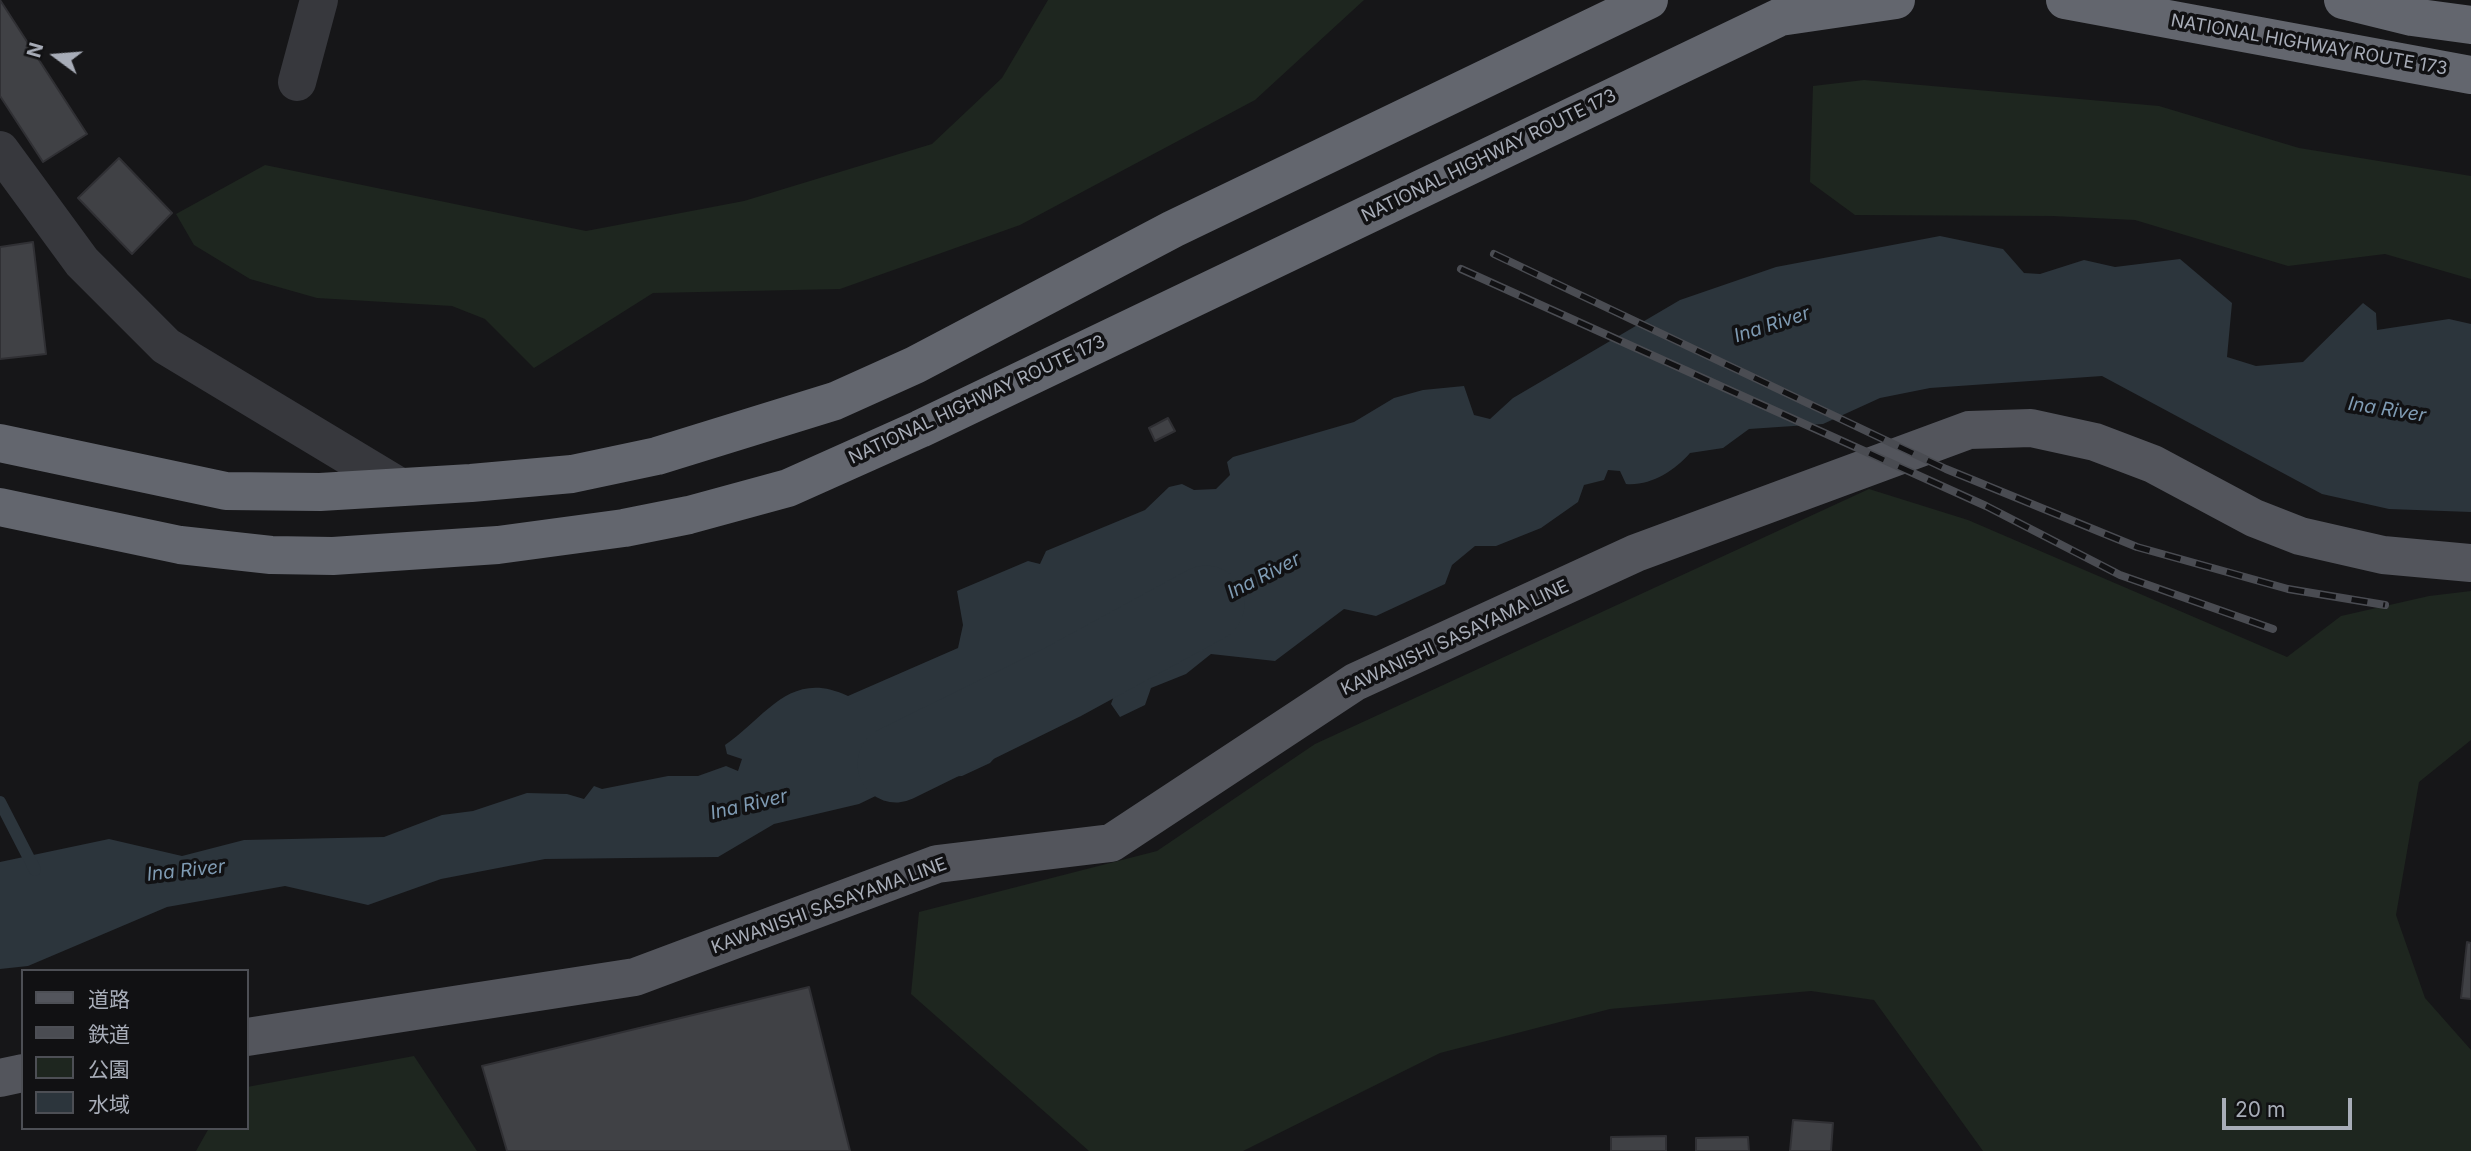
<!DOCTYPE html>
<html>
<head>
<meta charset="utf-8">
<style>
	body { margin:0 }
	#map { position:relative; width:2471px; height:1151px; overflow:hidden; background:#161618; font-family:Inter,"Noto Sans JP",sans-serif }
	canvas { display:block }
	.legend { position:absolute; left:21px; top:969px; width:228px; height:161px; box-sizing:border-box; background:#111113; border:2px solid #4d4f55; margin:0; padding:9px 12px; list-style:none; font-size:21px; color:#a8adb8 }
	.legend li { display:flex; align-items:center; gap:14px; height:35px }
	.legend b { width:35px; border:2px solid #4d4f55 }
	.north { position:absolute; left:21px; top:21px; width:70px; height:70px; -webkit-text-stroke:5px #111113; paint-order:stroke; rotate:286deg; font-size:19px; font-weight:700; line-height:28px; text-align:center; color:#a8adb8 }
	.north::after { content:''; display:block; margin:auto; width:24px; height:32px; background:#a8adb8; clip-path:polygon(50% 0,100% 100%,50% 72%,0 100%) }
	.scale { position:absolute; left:2222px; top:1098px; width:130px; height:32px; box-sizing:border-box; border:4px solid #a8adb8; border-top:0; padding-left:9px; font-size:21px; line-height:24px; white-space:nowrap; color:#a8adb8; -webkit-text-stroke:5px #111113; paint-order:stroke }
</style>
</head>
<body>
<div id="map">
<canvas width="2471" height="1151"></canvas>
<ul class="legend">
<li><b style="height:9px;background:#53555c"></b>道路</li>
<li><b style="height:9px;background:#4a4c52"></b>鉄道</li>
<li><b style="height:19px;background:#1e261f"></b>公園</li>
<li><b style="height:19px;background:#2c353c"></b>水域</li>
</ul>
<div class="north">N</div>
<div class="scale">20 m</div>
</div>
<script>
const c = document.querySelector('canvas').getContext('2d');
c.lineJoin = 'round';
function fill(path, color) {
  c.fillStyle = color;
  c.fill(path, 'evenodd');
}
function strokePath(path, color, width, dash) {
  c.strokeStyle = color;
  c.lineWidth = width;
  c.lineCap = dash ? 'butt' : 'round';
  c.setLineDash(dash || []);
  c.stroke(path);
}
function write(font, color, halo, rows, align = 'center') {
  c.font = font + ' Inter,sans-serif';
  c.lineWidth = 7;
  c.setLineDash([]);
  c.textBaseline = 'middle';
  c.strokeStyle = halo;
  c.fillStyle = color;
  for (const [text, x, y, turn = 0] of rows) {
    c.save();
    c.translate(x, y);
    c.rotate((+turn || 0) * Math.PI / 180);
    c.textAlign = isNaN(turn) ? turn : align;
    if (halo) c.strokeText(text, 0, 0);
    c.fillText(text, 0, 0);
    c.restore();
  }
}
const green = new Path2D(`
	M1048,0H1364L1255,100L1020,225L840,289L653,293L534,368L485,319L452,306L317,298L250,279L194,245L176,214L265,165L586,231L744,201L932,144L1002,78Z
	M1864,80L2159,106L2299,148L2471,176V279L2385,254L2288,266L2135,220L2053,216L1855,215L1810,182L1813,86Z
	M1869,489L1968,520L2287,657L2341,616L2429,596L2471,591V740L2419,782L2396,915L2425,998L2471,1050V1151H1983L1874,1000L1811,991L1610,1009L1440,1053L1243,1151H1089L911,994L919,912L1157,851L1315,744Z
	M414,1056L477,1151H196L209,1128H247V1087Z`);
const water = new Path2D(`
	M1940,236L2003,249L2024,273L2040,274L2084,260L2115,267L2180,259L2232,303L2227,357L2256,366L2303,362L2363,303L2376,313L2377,330L2449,319L2471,324V512L2389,509L2322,494L2102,376L1930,388L1880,398L1823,424L1749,429L1723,448L1690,453C1674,471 1651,486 1626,484L1620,471L1608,470L1604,480L1584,485L1578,502L1541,528L1496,546H1475L1452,565L1445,584L1376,616L1344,609L1275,661L1211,654L1186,674L1151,688L1145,705L1120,717L1111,704L1125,666L1119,656L1106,653L1105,664L1096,667L1089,652L1064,653L1049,664L1042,698L1027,707L996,698L989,704L995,744L1002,750L990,763L962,776L911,779L859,804L774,824L718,857L545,859L441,879L368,905L285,886L167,907L28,966L0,969V862L109,839L182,856L244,840L384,837L442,815L473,811L527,793L567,794L584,799L594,786L602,789L668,776H698L726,766L738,771L742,759L727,754L725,745C766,717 790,668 848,696L958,648L963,625L957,591L1028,561L1040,564L1046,551L1145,510L1169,487L1182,484L1194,490L1216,489L1230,475L1227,462L1233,457L1354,422L1394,398L1423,390L1464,386L1474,415L1490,419L1513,398L1680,300L1776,267Z`);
const stream = new Path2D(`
	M0,802L35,870`);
const river = new Path2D(`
	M896,764L1063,682L1206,604`);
const building = new Path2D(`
	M0,0L87,134L43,162L0,96Z
	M119,158L172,213L132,254L78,198Z
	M33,242L46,354L0,359V247Z
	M1168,418L1175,431L1155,441L1149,428Z
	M2467,942L2471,943V999L2461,998Z
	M809,987L850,1151H507L482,1066Z
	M1793,1120L1833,1123L1831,1151H1790Z
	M1666,1136V1151H1611V1137Z
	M1748,1137L1749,1151H1696V1138Z`);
const minor = new Path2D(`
	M297,82L319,0
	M0,150L82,262L166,346L400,487`);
const major = new Path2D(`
	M247,1037L635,977L937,864L1111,843L1355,682L1636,553L1969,430L2031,428L2095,442L2153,464L2254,518L2300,536L2383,555L2471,563
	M0,1078L23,1073`);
const highway = new Path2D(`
	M2065,0L2471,75
	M2343,0L2412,17L2471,25
	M0,443L226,491L320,492L471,483L572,474L657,456L835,401L915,365L1173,229L1649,0
	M0,507L180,545L271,555L333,556L498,545L624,528L689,515L788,488L920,429L1780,17L1896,0`);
const rail = new Path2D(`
	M1494,254L1946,469L2137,547L2288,589L2385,605
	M1461,269L1986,506L2120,575L2273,629`);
const streetNames = [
	["NATIONAL HIGHWAY ROUTE 173",2309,45,10],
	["NATIONAL HIGHWAY ROUTE 173",1489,156,-26],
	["NATIONAL HIGHWAY ROUTE 173",977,400,-25],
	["KAWANISHI SASAYAMA LINE",1455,638,-25],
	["KAWANISHI SASAYAMA LINE",829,906,-20]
];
const waterNames = [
	["Ina River",1772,325,-18],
	["Ina River",2387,410,9],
	["Ina River",1264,576,-27],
	["Ina River",749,805,-13],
	["Ina River",186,871,-6]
];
fill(green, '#1e261f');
fill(water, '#2c353c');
strokePath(stream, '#2c353c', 12);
strokePath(river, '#2c353c', 77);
fill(building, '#404145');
strokePath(building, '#303034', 2);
strokePath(minor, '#37383d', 38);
strokePath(major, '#53555c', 38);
strokePath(highway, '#63666e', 38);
strokePath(rail, '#4a4c52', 8);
strokePath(rail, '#111113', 5, [16]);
write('18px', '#a8adb8', '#111113', streetNames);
write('italic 19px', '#7f9bb3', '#111113', waterNames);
</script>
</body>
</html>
